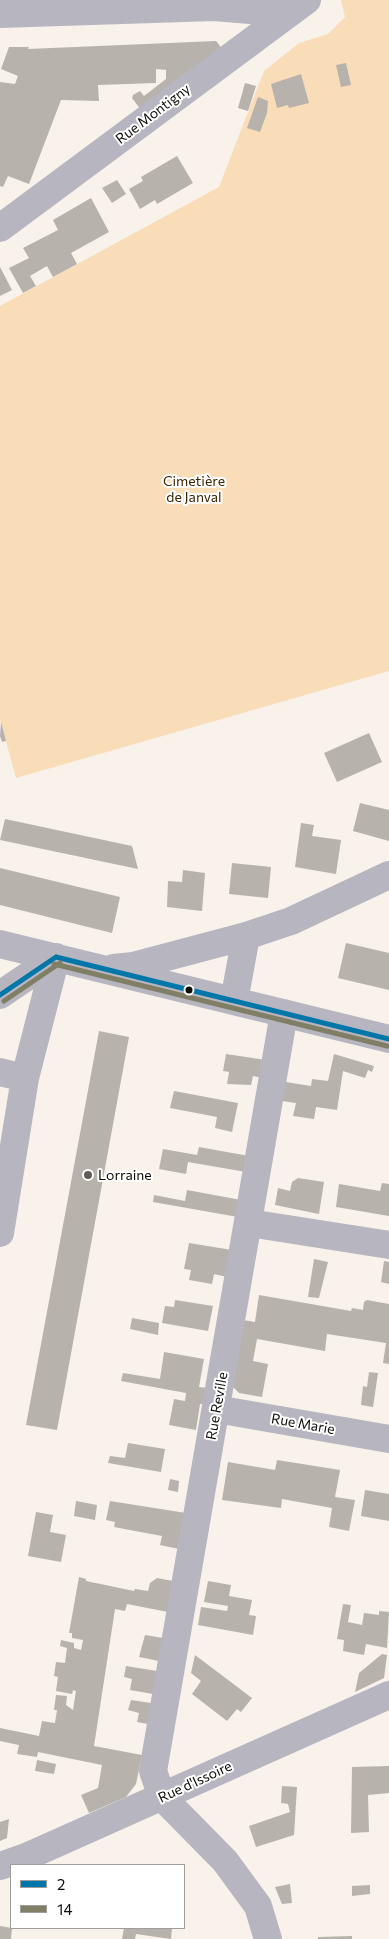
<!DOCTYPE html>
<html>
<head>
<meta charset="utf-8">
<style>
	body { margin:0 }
	#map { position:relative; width:389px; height:1939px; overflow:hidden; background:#f8f2eb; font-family:Commissioner,sans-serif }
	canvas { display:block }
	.legend { position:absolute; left:10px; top:1864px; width:175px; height:65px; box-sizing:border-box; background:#fff; border:1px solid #9f9d9c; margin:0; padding:6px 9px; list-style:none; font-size:15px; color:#0e0b07 }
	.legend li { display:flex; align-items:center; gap:10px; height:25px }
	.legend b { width:25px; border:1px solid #9f9d9c }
</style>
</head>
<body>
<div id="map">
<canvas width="389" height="1939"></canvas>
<ul class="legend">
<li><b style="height:6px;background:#0077a8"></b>2</li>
<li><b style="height:6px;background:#807f65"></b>14</li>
</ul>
</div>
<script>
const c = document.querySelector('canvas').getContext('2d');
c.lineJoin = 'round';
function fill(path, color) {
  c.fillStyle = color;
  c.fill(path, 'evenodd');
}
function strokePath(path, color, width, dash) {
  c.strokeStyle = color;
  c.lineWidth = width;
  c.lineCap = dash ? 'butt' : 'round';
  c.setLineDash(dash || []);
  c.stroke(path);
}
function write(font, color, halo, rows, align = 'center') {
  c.font = font + ' Commissioner,sans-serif';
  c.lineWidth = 4;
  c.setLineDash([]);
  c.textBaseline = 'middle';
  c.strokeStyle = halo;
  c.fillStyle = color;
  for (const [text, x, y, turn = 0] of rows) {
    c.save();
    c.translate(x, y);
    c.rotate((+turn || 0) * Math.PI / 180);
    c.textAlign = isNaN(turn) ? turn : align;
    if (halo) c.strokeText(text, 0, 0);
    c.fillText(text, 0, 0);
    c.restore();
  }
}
const green = new Path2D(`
	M341,0H389V671L16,778L0,720V306L219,187L264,71L299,43L328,34L345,17Z`);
const building = new Path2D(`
	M216,41L220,46V57L144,114L132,98L133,95L140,91L144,96L166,79V70L156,69V83L98,85L99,101L61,100L29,184L8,176L3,187L0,186V82L15,84L18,76L1,69L9,47H29L28,49Z
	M346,63L351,85L341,87L336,65Z
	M301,74L309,103L289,108L288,105L277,108L271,84Z
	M245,83L256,86L248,111L238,108Z
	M258,97L268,101L267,113L260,132L247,128Z
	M177,156L193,183L157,204L155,200L140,209L129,189L143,181L141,177Z
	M117,180L126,194L112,203L102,188Z
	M91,198L109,232L71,253L77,264L53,277L47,266L30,276L36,286L23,293L9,268L29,258L23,248L58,230L53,220Z
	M0,267L12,290L0,296Z
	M1,722L6,741L2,742L0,736Z
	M369,733L382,762L337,782L324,753Z
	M360,803L389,810V841L353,831Z
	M5,819L132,846L138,869L0,840Z
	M301,823L314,825L312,836L341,840L336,874L295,867Z
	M232,863L271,867L268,898L229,894Z
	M0,868L120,897L112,933L0,905Z
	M183,870L205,873L202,911L167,907L168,881L182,882Z
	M346,943L389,953V990L338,978Z
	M99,1031L129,1037L57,1430L26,1425Z
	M226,1054L266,1060L263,1078L253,1076L251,1085L227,1084L229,1072L223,1071Z
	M334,1054L374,1066L372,1072L368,1070L365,1078L343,1071L337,1110L316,1107L314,1119L293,1116L296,1103L282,1101L286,1082L311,1086L312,1079L328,1081Z
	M174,1091L238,1103L232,1132L215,1128L217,1117L170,1108Z
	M199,1147L249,1156L246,1172L188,1162L186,1174L159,1169L163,1149L197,1155Z
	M298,1178L324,1182L319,1214L275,1205L278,1188L290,1191L292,1182Z
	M382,1183L389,1184V1216L336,1207L339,1184L380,1191Z
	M187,1190L241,1200L238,1217L153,1202L154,1195L185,1201Z
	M189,1243L232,1250L227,1277L214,1274L212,1284L189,1280L191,1270L184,1269Z
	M314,1259L328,1262L319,1298L308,1297Z
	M384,1261L389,1262V1284L381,1282Z
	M259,1295L351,1311L352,1308L363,1310L364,1302L367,1300L389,1304V1364L383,1363L386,1343L327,1334L325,1351L257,1339L253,1361L268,1364L262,1397L239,1393L231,1385L243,1320L255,1322Z
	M175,1300L213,1306L208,1331L162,1323L165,1306L174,1307Z
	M132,1318L159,1323L158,1335L130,1329Z
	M164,1352L204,1359L199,1387L208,1388L205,1404H200L196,1430L169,1425L174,1399L185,1401L186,1393L121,1381L123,1373L160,1379Z
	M369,1372L378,1373L373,1407L361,1405L363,1386L367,1387Z
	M128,1443L165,1449L161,1472L108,1463L110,1456L125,1458Z
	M277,1460L340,1470L335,1497L355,1500L349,1531L329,1527L332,1508L282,1499L281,1508L222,1500L228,1462L275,1470Z
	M170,1479L179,1481L178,1492L168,1490Z
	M365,1490L389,1494V1521L361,1516Z
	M76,1501L97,1505L95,1520L74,1516Z
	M110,1501L186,1513L179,1549L160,1545L162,1536L114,1527L115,1522L106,1520Z
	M36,1512L53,1515L50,1532L66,1535L61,1562L28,1556Z
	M79,1577L86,1579V1581L134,1591L135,1589L148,1591L150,1583L157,1578L173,1581L168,1612L127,1604L125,1611L115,1609L94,1746L142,1755L136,1784L126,1797L89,1813L81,1795L98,1788L102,1765L38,1752L37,1757L17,1754L19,1745L0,1741V1728L39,1736L42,1721L55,1723L57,1710H54L56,1695L67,1696L66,1705L73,1710L76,1691L73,1690L72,1694L56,1691L58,1677L54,1676L56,1662L65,1663L67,1648L60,1646L61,1640L74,1643V1648L81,1650L83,1640L72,1638V1633H69Z
	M208,1581L231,1585L229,1596L252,1600L249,1615L256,1616L253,1635L198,1625L201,1607L227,1611L228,1606L204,1602Z
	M343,1604L351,1605L348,1622L362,1625L364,1613L379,1615V1611L389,1612L387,1648L366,1644L364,1655L343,1651L344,1640L337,1639Z
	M145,1635L163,1638L159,1661L139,1657Z
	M382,1654L387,1655L384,1678L355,1692L359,1673Z
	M195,1655L252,1698L241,1712L237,1709L227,1721L192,1694L201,1681L191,1673Z
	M126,1666L157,1671L153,1694L130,1690L132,1679L124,1677Z
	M131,1700L151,1703L148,1724L137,1722L139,1713L128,1710Z
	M37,1760L56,1764L54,1774L35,1771Z
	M389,1766V1793L368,1795L369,1832L351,1833L352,1767Z
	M282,1786L297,1787L294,1835L256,1847L249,1826L290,1812L288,1804L281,1803Z
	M9,1819L7,1838L0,1841V1822Z
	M290,1884L292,1903L282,1904L275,1887Z
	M370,1885V1894L352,1896V1886Z
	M0,1926L12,1928L11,1939H0Z
	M124,1928H172L171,1939L136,1934L135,1939H122Z
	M352,1936V1939H318V1937Z`);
const minor = new Path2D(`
	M0,14L214,7L287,13
	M0,228L307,0
	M0,944L389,1039
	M114,968L133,966L246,936L291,921L389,875
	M0,995L56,957
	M234,1001L246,936
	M0,1072L25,1078
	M249,1223L389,1245
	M0,1233L25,1078L56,957
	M216,1409L389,1439
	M0,1866L26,1857L389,1695
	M268,1939L258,1906L225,1861L162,1797L153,1771L284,1013`);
const bus1 = new Path2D(`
	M56,957L389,1039
	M0,995L56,957`);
const bus2 = new Path2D(`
	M54,964L387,1046
	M4,1001L60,963`);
const markers = [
	[189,990,4.5,"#0e0b07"],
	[88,1175,5,"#605c57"]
];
const streetNames = [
	["Rue Montigny",153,114,-37],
	["Rue Reville",217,1406,-80],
	["Rue Marie",303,1424,10],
	["Rue d'Issoire",195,1782,-25]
];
const parkNames = [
	["Cimetière",194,481],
	["de Janval",194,497]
];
const poiNames = [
	["Lorraine",98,1175]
];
fill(green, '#f9dcb8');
fill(building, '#b7b2ac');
strokePath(minor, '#b7b5c0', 28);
strokePath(bus1, '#0077a8', 5);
strokePath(bus2, '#807f65', 5);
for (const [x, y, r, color] of markers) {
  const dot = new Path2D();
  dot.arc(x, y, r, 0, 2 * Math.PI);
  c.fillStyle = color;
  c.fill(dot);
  strokePath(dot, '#fff', 2);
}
write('14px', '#0e0b07', '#fff', streetNames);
write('14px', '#3d2501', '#fff', parkNames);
write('14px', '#0e0b07', '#fff', poiNames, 'left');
</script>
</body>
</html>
